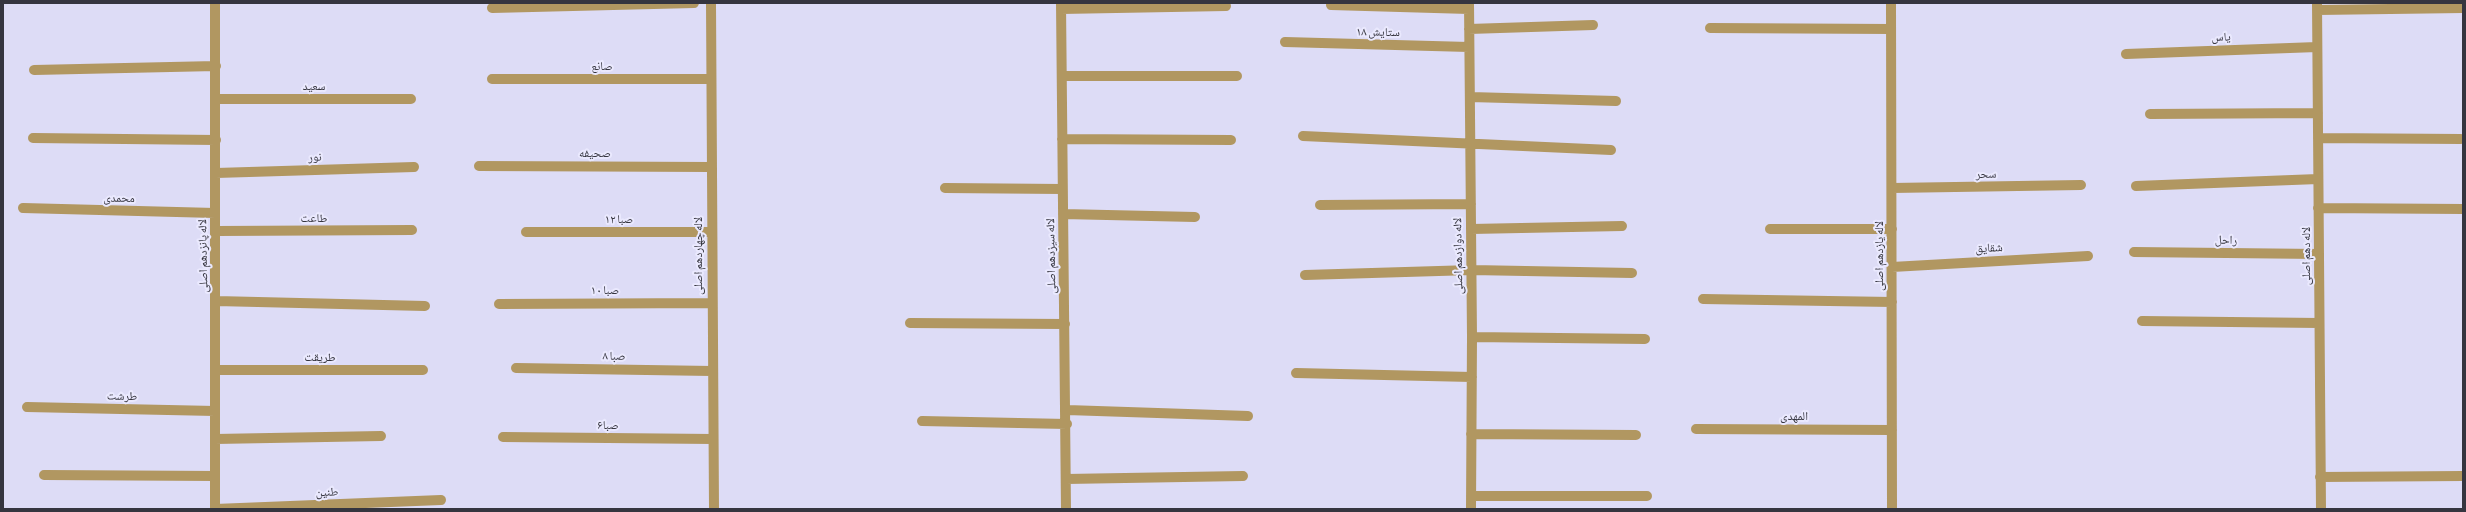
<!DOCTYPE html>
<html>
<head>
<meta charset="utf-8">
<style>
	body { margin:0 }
	#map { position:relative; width:2466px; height:512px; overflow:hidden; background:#dddcf6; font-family:"Asap Condensed",sans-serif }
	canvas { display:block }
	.frame { position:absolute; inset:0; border:4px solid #35353f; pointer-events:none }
</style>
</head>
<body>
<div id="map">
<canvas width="2466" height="512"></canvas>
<div class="frame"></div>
</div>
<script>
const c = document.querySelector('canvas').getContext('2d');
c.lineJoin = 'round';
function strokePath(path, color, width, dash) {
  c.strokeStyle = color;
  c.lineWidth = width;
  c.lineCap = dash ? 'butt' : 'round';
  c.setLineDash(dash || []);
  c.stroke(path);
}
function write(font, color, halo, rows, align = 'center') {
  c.font = font + ' "Asap Condensed","Noto Naskh Arabic",sans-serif';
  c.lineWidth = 4;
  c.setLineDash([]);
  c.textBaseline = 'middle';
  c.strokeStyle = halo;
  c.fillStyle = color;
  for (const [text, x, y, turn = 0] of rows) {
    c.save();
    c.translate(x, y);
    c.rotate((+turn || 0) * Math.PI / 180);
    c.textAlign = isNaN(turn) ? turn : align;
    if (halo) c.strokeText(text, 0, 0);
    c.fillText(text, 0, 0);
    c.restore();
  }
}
const street = new Path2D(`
	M215,3V509L441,500
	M711,3L714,509
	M1061,3L1066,509
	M1469,3L1472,337L1471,509
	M1891,3L1892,509
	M2317,3L2321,509
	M1331,5L1469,9
	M492,8L694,3
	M1061,9L1226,6
	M2317,10L2463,8
	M1710,28L1891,29
	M1469,29L1593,25
	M1285,42L1469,47
	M2126,54L2317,47
	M34,70L216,66
	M1062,76H1237
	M492,79H711
	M1470,97L1616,101
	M216,99H411
	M2150,114L2318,113
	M1303,136L1611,150
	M33,138L216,140
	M2318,138L2461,139
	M1062,139L1231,140
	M479,166L711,167
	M216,173L414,167
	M2136,186L2318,179
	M945,188L1062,189
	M1892,188L2081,185
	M1320,205L1471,204
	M23,208L215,213
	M2318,208L2463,209
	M1063,214L1195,217
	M1471,229L1622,226
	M1770,229H1892
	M217,231L412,230
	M526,232H711
	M2134,252L2319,254
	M1892,267L2088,256
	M1305,275L1472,270L1632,273
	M1703,299L1892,302
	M216,301L425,306
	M499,304L712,303
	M2142,321L2319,323
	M910,323L1065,324
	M1472,337L1645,339
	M516,368L712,371
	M216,370H423
	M1296,373L1472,377
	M27,407L215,411
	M1067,410L1248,416
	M922,421L1067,424
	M1696,429L1892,430
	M1471,434L1636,435
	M503,437L713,439
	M215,439L381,436
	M44,475L215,476
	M2320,477L2463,476
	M1066,479L1243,476
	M1471,496H1647`);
const streetNames = [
	["ستایش ۱۸",1378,32,1],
	["یاس",2221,37,-2],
	["صانع",602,66],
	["سعید",314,86],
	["صحیفه",595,153],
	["نور",315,157,-2],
	["سحر",1986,174,-1],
	["محمدی",119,198,1],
	["طاعت",314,218],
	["صبا ۱۲",619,219],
	["راحل",2226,240,1],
	["شقایق",1989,248,-3],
	["لاله پانزدهم اصلی",203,256,-91],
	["لاله چهاردهم اصلی",698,256,-90],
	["لاله سیزدهم اصلی",1051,256,-91],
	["لاله دوازدهم اصلی",1458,256,-91],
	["لاله یازدهم اصلی",1879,256,-90],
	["لاله دهم اصلی",2306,256,-90],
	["صبا ۱۰",605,290],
	["صبا ۸",614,356,1],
	["طریقت",320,357],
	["طرشت",122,396,1],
	["المهدی",1794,416],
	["صبا۶",608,425],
	["طنین",327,492,-2]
];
strokePath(street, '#b19761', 10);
write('12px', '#35353f', '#eae9fe', streetNames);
</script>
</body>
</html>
